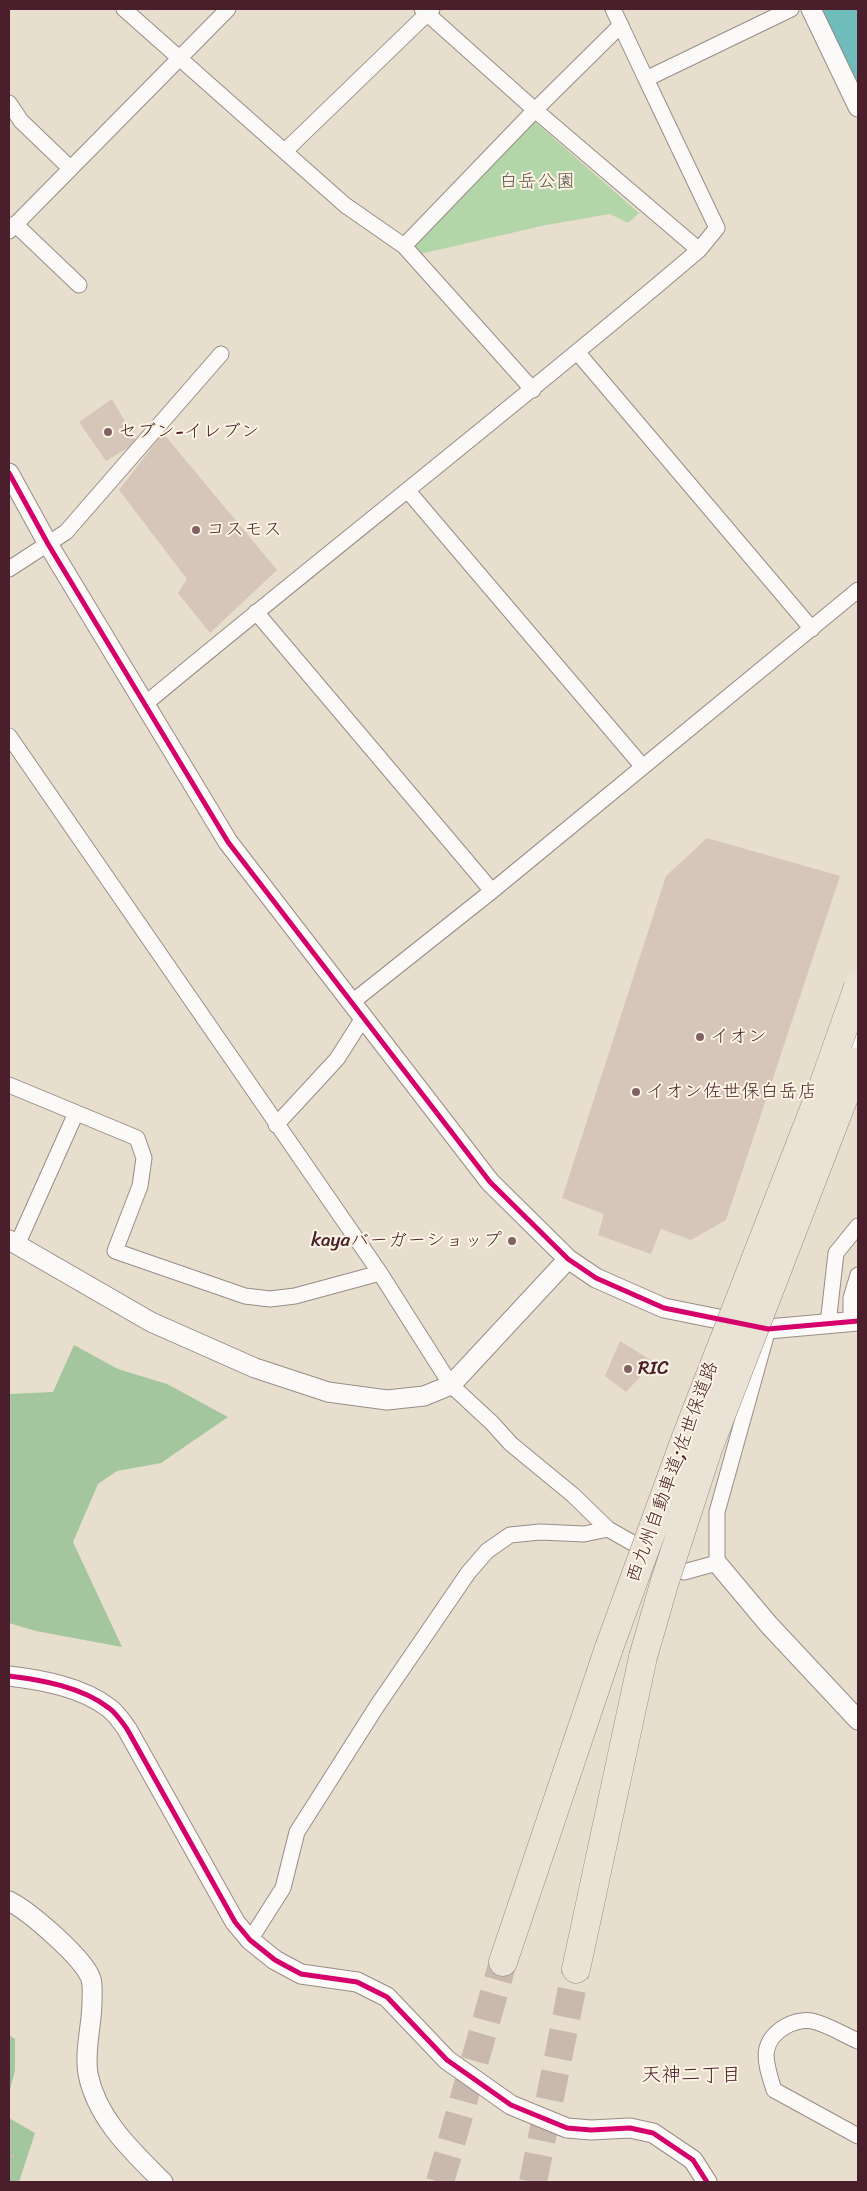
<!DOCTYPE html>
<html>
<head>
<meta charset="utf-8">
<style>
	body { margin:0 }
	#map { position:relative; width:867px; height:2191px; overflow:hidden; background:#e8dece; font-family:Sriracha,sans-serif }
	canvas { display:block }
	.frame { position:absolute; inset:0; border:10px solid #4a1f2b; pointer-events:none }
</style>
</head>
<body>
<div id="map">
<canvas width="867" height="2191"></canvas>
<div class="frame"></div>
</div>
<script>
const c = document.querySelector('canvas').getContext('2d');
c.lineJoin = 'round';
function fill(path, color) {
  c.fillStyle = color;
  c.fill(path, 'evenodd');
}
function strokePath(path, color, width, dash) {
  c.strokeStyle = color;
  c.lineWidth = width;
  c.lineCap = dash ? 'butt' : 'round';
  c.setLineDash(dash || []);
  c.stroke(path);
}
function write(font, color, halo, rows, align = 'center') {
  c.font = font + ' Sriracha,"Klee One",sans-serif';
  c.lineWidth = 4;
  c.setLineDash([]);
  c.textBaseline = 'middle';
  c.strokeStyle = halo;
  c.fillStyle = color;
  for (const [text, x, y, turn = 0] of rows) {
    c.save();
    c.translate(x, y);
    c.rotate((+turn || 0) * Math.PI / 180);
    c.textAlign = isNaN(turn) ? turn : align;
    if (halo) c.strokeText(text, 0, 0);
    c.fillText(text, 0, 0);
    c.restore();
  }
}
const green = new Path2D(`
	M534,121L639,213L628,223L610,214L546,225L420,254L415,245Z`);
const forest = new Path2D(`
	M74,1345L118,1369L167,1384L228,1417L161,1463L117,1471L98,1484L73,1542L122,1647L36,1631L9,1623V1394L53,1392Z
	M9,2035L15,2039V2071L9,2093Z
	M9,2118L35,2133L19,2182H9Z`);
const water = new Path2D(`
	M820,9H858V94Z`);
const building = new Path2D(`
	M112,399L137,442L106,461L79,422Z
	M163,433L277,570L210,633L178,593L187,579L119,490Z
	M707,838L840,876L726,1220L691,1240L661,1229L651,1254L598,1235L604,1214L562,1198L666,876Z
	M620,1341L654,1362L626,1392L605,1376Z`);
const motorwayTunnel = new Path2D(`
	M440,2182L503,1962
	M533,2182L576,1969`);
const path = new Path2D(`
	M9,2165L13,2153`);
const minor = new Path2D(`
	M124,9L345,205L404,246L533,390
	M613,9L646,79
	M621,25L535,110L699,250L717,228L646,79L791,9
	M9,103L21,121L70,168
	M285,151L432,9
	M15,224L79,285
	M9,231L228,9
	M404,246L535,110L422,9
	M578,353L812,629
	M408,491L643,767
	M9,569L66,532L221,354
	M256,612L492,891
	M145,704C329,551 517,405 699,250
	M9,736L380,1273L451,1385L492,1423L511,1444L573,1495L608,1529L684,1572L717,1563V1512L768,1329
	M351,1003L492,891L858,590
	M9,1085L137,1138L144,1158L140,1186L115,1251L245,1296L270,1299L295,1296L380,1273
	M276,1125L337,1059L363,1018
	M17,1245L76,1113
	M851,1322V1298L858,1275
	M828,1324L836,1253L858,1226
	M250,1940L283,1888L297,1832L377,1706L468,1573L487,1551L510,1535L540,1532L584,1534L608,1529
	M858,2041C844,2035 827,2024 812,2021C802,2019 794,2022 786,2026C757,2043 766,2064 774,2090L858,2136`);
const tertiary = new Path2D(`
	M811,9L858,107
	M9,473L48,544L228,842L490,1182L568,1259L596,1278L664,1308L768,1329L858,1321
	M845,1074L858,1030
	M9,1240L151,1322L255,1368L328,1392L387,1400L424,1396L451,1385L568,1259
	M717,1563L769,1625L858,1720
	M9,1676C42,1680 82,1687 109,1708C116,1713 122,1722 127,1729L235,1922L250,1940L275,1960L301,1974L357,1982L387,1997L447,2060L511,2105L567,2128L591,2130L630,2128L653,2133L693,2160L707,2182
	M9,1901C29,1911 84,1958 91,1979C93,1986 92,1995 92,2002C92,2025 84,2051 88,2074C97,2119 132,2151 163,2182`);
const motorway = new Path2D(`
	M503,1962L609,1648
	M576,1969L643,1657`);
const motorwayBridge = new Path2D(`
	M609,1648L686,1437L823,1086L858,987
	M643,1657L664,1584L708,1449L858,1061`);
const cycleway = new Path2D(`
	M9,473L48,544L228,842L490,1182L568,1259L596,1278L664,1308L768,1329L858,1321
	M9,1676C42,1680 82,1687 109,1708C116,1713 122,1722 127,1729L235,1922L250,1940L275,1960L301,1974L357,1982L387,1997L447,2060L511,2105L567,2128L591,2130L630,2128L653,2133L693,2160L707,2182`);
const markers = [
	[108,432,5,"#816264"],
	[196,530,5,"#816264"],
	[700,1037,5,"#816264"],
	[636,1092,5,"#816264"],
	[512,1241,5,"#816264"],
	[628,1369,5,"#816264"]
];
const parkNames = [
	["白岳公園",537,182]
];
const poiNames = [
	["セブン-イレブン",118,432],
	["コスモス",206,530],
	["イオン",710,1037],
	["イオン佐世保白岳店",646,1092],
	["kayaバーガーショップ",502,1241,"right"],
	["RIC",638,1369]
];
const streetNames = [
	["西九州自動車道;佐世保道路",673,1472,-70]
];
const neighbourhoodNames = [
	["天神二丁目",691,2076]
];
fill(green, '#b3d6a9');
fill(forest, '#a4c69e');
fill(water, '#6fbcbc');
fill(building, '#d6c5b9');
strokePath(motorwayTunnel, '#c8b8ad', 28, [28, 14]);
strokePath(minor, '#988c86', 17);
strokePath(tertiary, '#988c86', 21);
strokePath(motorway, '#988c86', 29);
strokePath(path, '#c3bcba', 3, [4, 4]);
strokePath(minor, '#fcfaf8', 15);
strokePath(tertiary, '#fcfaf8', 19);
strokePath(motorway, '#ebe2d6', 28);
strokePath(motorwayBridge, '#988c86', 29, []);
strokePath(motorwayBridge, '#ebe2d6', 28);
strokePath(cycleway, '#d6006c', 5);
for (const [x, y, r, color] of markers) {
  const dot = new Path2D();
  dot.arc(x, y, r, 0, 2 * Math.PI);
  c.fillStyle = color;
  c.fill(dot);
  strokePath(dot, '#fcf5e5', 2);
}
write('19px', '#5c5448', '#fcf5e5', parkNames);
write('19px', '#4a1f2b', '#fcf5e5', poiNames, 'left');
write('19px', '#4a1f2b', '#fcf5e5', streetNames);
write('20px', '#4a1f2b', '#fcf5e5', neighbourhoodNames);
</script>
</body>
</html>
